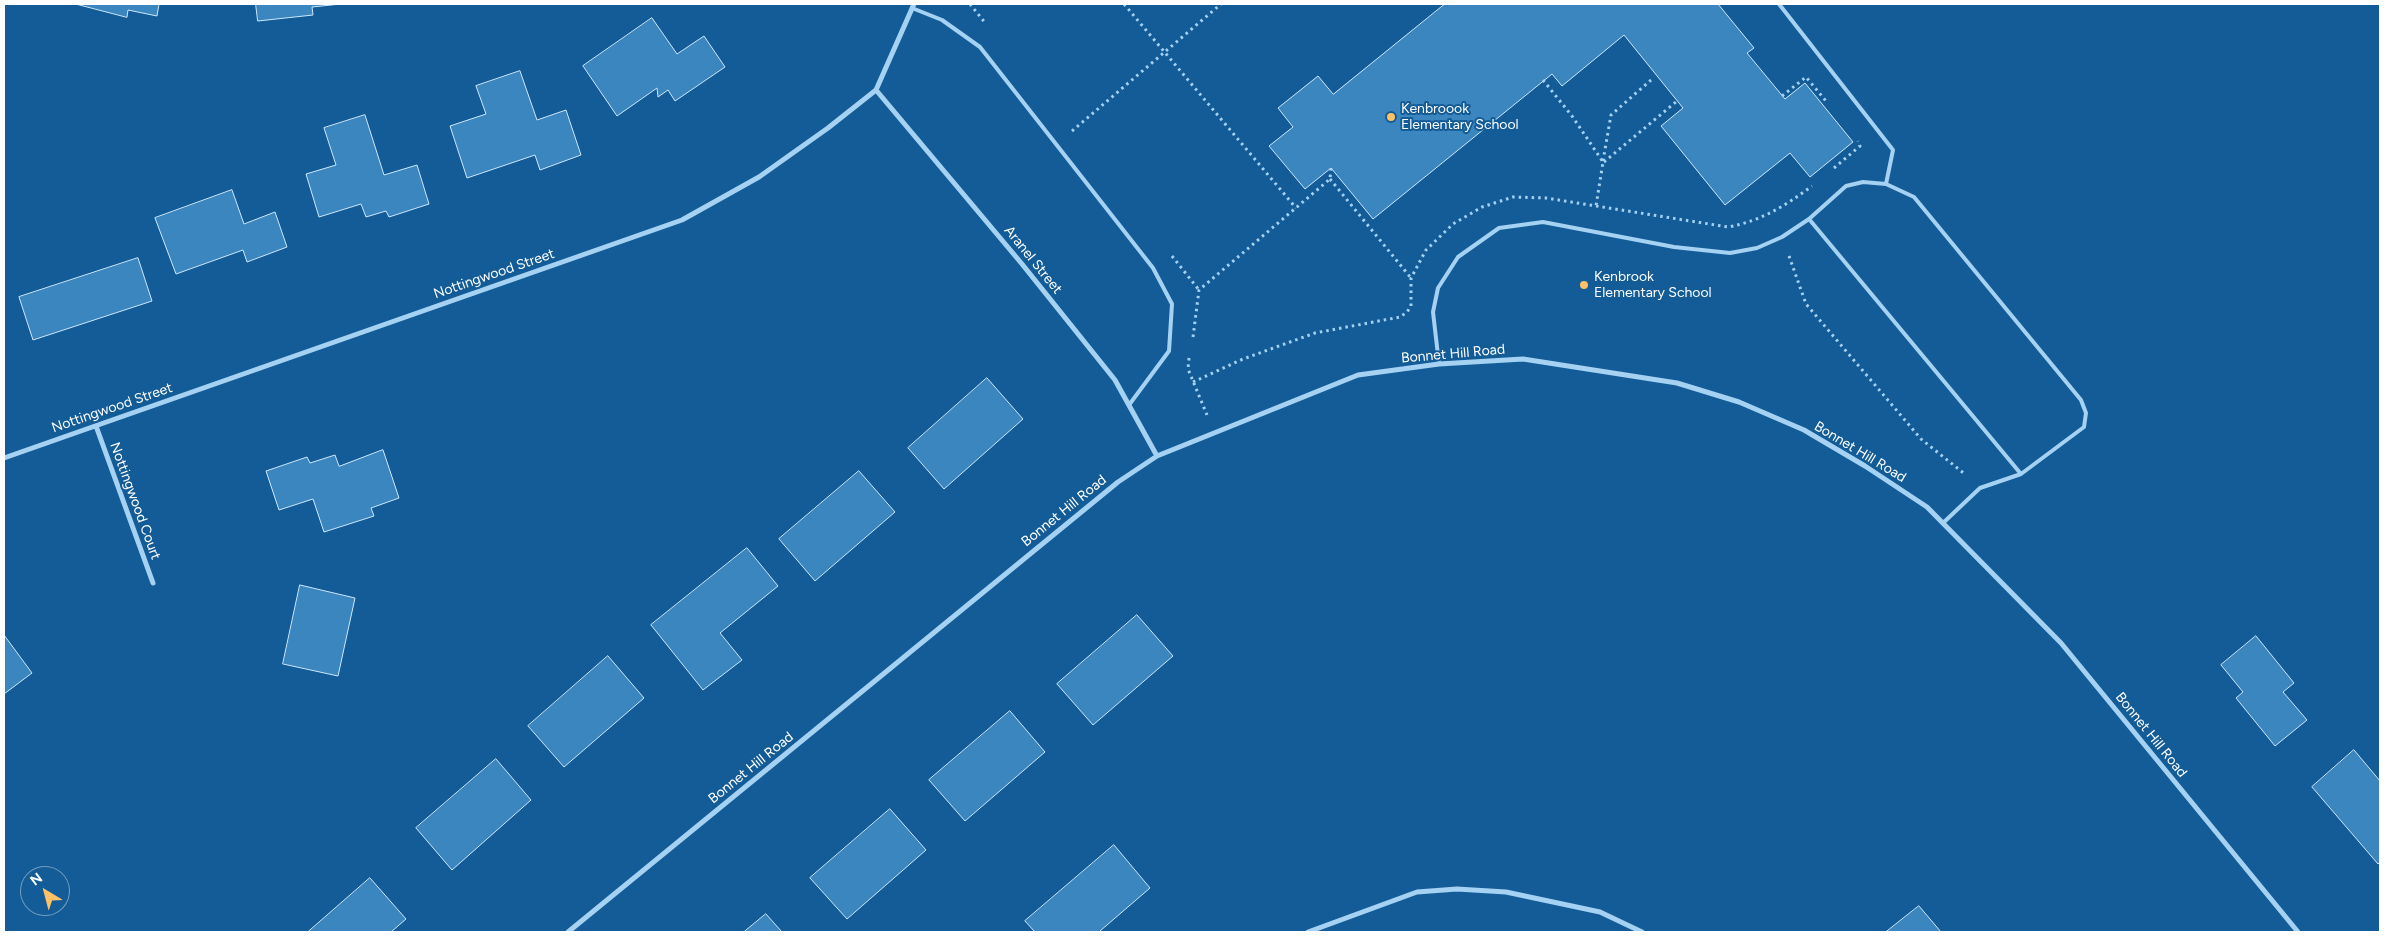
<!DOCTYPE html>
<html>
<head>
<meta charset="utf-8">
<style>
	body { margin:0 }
	#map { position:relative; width:2384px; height:936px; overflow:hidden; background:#135c97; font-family:Figtree,sans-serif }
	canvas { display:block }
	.frame { position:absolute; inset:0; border:5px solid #fff; pointer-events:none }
	.north { position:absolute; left:20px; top:866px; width:50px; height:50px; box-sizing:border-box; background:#135c97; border:1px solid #719dc1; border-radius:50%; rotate:323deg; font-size:14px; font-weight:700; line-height:20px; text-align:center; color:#fff }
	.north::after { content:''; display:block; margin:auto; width:18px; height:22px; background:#ffc166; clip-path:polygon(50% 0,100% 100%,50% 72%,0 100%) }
</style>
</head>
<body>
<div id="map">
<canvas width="2384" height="936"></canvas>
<div class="frame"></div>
<div class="north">N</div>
</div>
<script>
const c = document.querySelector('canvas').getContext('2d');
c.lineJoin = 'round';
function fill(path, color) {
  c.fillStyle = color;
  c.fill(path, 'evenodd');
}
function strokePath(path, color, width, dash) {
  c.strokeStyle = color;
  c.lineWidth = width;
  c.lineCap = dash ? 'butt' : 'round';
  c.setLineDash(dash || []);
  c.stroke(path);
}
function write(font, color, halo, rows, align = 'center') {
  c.font = font + ' Figtree,sans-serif';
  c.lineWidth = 4;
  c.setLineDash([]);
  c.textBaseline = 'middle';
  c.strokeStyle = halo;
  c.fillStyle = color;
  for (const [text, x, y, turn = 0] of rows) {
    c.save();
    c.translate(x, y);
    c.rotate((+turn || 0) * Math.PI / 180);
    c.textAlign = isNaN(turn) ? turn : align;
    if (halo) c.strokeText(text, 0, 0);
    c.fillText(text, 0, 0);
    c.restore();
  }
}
const building = new Path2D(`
	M76,4H159L157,16L128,10L127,17Z
	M256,4H341L312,7L313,15L258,21Z
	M1445,4H1718L1754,48L1747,53L1785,99L1805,83L1853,142L1810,177L1790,153L1725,205L1661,126L1683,108L1624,35L1562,86L1552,74L1373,219L1331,168L1305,189L1269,146L1293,127L1278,108L1318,76L1333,94Z
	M652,18L677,54L704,36L725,67L675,101L668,90L658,97L657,88L617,116L583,66Z
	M520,71L537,120L566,110L581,155L540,170L535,155L467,178L450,126L486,114L476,86Z
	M365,115L384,175L417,165L429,204L389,217L386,211L366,217L361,204L319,217L306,174L336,165L324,128Z
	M232,190L244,224L275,212L287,247L247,262L243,250L176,274L155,218Z
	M138,258L152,301L33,340L19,297Z
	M987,378L1023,419L944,489L908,448Z
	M383,450L399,498L371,508L374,516L324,532L313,499L279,510L266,471L307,457L310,463L335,455L339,466Z
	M859,471L895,512L815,581L779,539Z
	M747,548L778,586L720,633L742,660L703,690L651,625Z
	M300,585L355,598L338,676L283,664Z
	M1137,615L1173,656L1093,725L1057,684Z
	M4,635L32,673L4,694Z
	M2256,636L2294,683L2283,692L2307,720L2275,746L2236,698L2243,692L2221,665Z
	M608,656L644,698L564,767L528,726Z
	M1010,711L1045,752L965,821L929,780Z
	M2354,750L2380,781V862L2378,864L2312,787Z
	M496,759L531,800L452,870L416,828Z
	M890,809L926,850L847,919L810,878Z
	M1114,845L1150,888L1100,931L1101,932H1035L1025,921Z
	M370,878L406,919L391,932H308Z
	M1919,906L1941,932H1886Z
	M766,914L782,932H744Z`);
const path = new Path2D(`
	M970,4L986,24
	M1124,4L1296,208
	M1543,80L1572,116L1603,162L1596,206
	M1782,96L1806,77L1826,101
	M1072,131L1221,4
	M1603,161L1611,115L1651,80
	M1604,162L1677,101
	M1834,168L1860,146L1858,141
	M1330,179L1411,278
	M1172,256L1199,290
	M1789,256L1806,304L1921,439L1966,475
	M1193,337L1199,290L1330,179L1331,168
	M1189,358L1188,369L1207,415
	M1193,382L1243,359L1315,333L1400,317L1407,312L1411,306V278L1426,250L1453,224L1482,207L1513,197L1546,198L1728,227C1761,221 1785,206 1812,186`);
const service = new Path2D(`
	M1779,4L1893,150L1886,184
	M912,8L942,20L980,47L1153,268L1172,304L1169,351L1129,405
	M1809,219L2021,474
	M1439,364L1433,312L1438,288L1458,257L1499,228L1543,222L1674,247L1730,253L1757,248L1782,237L1809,219L1846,186L1863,182L1886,184L1914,197L2081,400L2086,413L2084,427L2021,474L1980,488L1943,523`);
const minor = new Path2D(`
	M876,90L1022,264L1115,380L1157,456
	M96,426L153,583
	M4,458L682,220L759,177L828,128L876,90L914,4
	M568,932L1118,482L1157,456L1358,375L1439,364L1523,359L1677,383L1739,402L1804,430L1865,466L1927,507L2061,643L2298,932
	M1308,932L1417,892L1457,889L1506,892L1600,912L1642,932`);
const markers = [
	[1391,117,5,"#ffc166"],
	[1584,285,5,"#ffc166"]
];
const poiNames = [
	["Kenbroook",1401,109],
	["Elementary School",1401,125],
	["Kenbrook",1594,277],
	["Elementary School",1594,293]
];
const streetNames = [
	["Aranel Street",1033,260,51],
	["Nottingwood Street",494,274,-19],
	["Bonnet Hill Road",1453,354,-5],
	["Nottingwood Street",112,408,-19],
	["Bonnet Hill Road",1860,452,31],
	["Nottingwood Court",135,501,70],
	["Bonnet Hill Road",1064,511,-39],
	["Bonnet Hill Road",2151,735,51],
	["Bonnet Hill Road",751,768,-39]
];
fill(building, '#3c86bf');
strokePath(building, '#cce8fd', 1);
strokePath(path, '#a5d1f3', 3, [2.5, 4]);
strokePath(service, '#a5d1f3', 4);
strokePath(minor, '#a5d1f3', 5);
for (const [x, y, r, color] of markers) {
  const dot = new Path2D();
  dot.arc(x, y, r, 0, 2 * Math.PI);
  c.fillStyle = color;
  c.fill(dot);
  strokePath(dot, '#135c97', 2);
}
write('14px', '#fff', '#135c97', poiNames, 'left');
write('14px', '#fff', '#135c97', streetNames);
</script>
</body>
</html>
